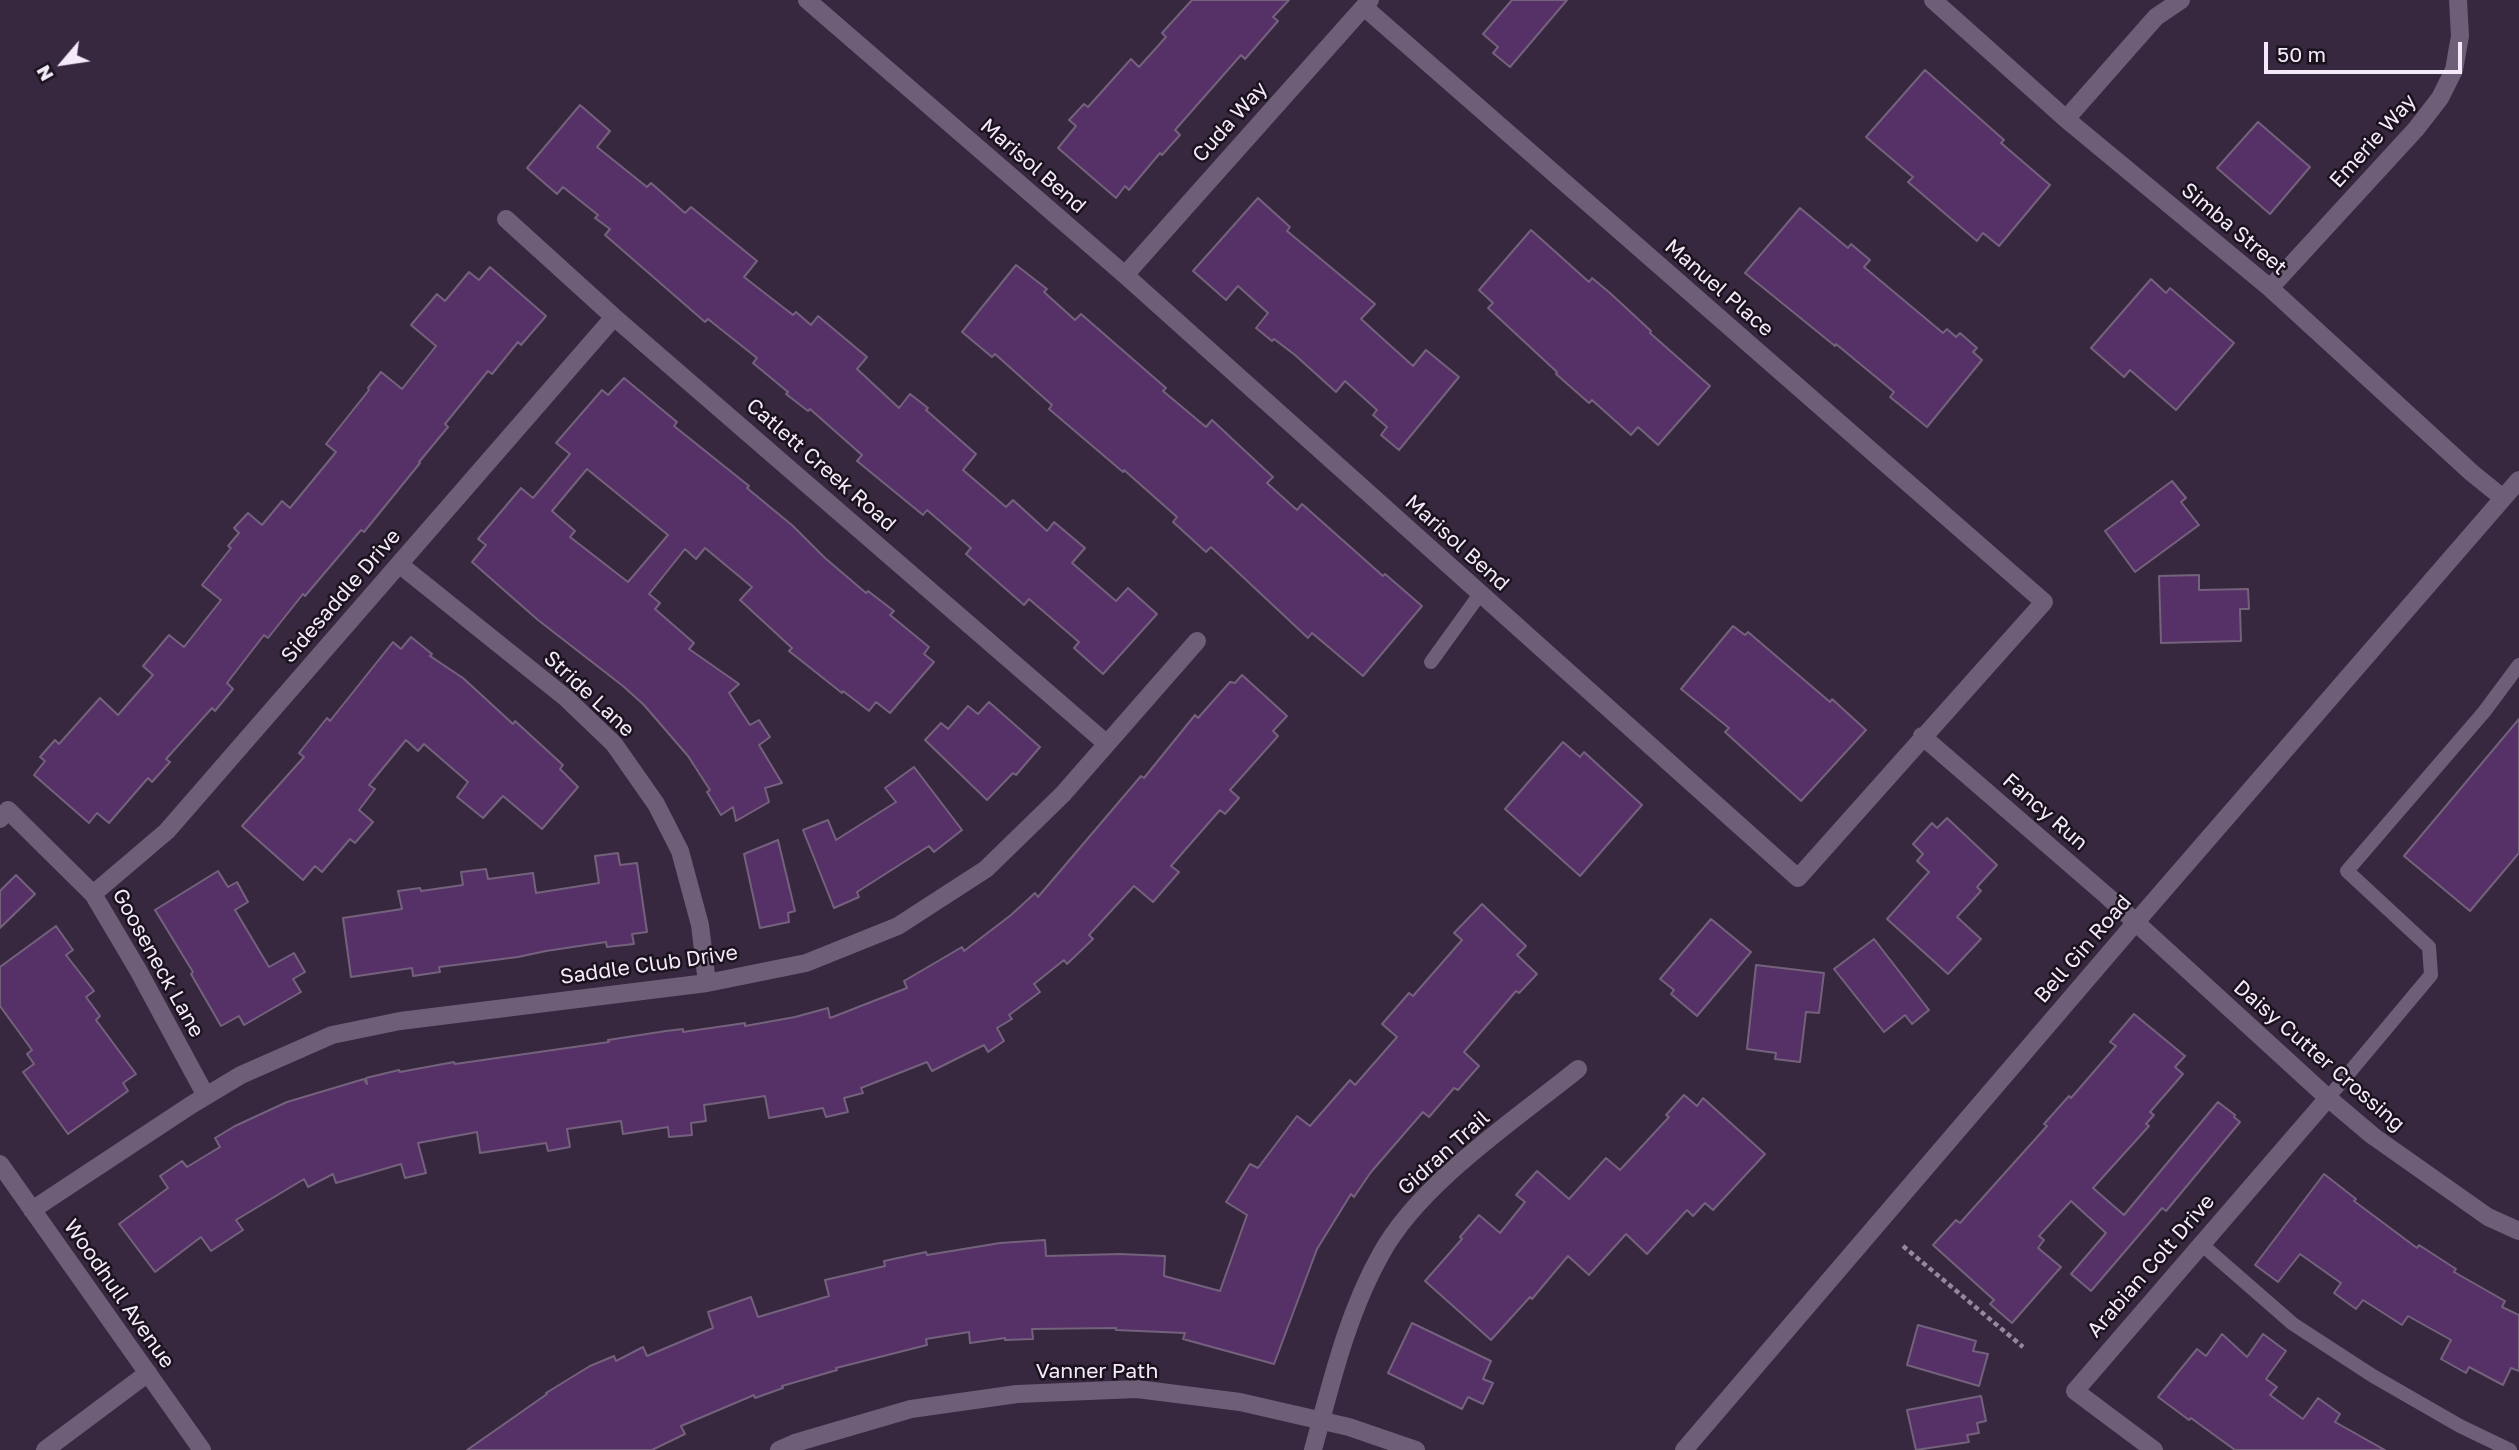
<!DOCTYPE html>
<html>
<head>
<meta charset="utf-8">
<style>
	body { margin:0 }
	#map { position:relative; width:2519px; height:1450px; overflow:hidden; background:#37273f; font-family:"Golos Text",sans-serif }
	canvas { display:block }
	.north { position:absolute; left:28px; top:28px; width:70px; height:70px; -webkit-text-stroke:5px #1a131e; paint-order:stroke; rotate:241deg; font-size:19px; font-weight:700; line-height:28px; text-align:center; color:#f4eafa }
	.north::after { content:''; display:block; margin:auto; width:24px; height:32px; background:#f4eafa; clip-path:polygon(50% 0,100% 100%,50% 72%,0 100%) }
	.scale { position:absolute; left:2264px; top:42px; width:198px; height:32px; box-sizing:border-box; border:4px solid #f4eafa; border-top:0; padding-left:9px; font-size:21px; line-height:24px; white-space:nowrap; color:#f4eafa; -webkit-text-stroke:5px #1a131e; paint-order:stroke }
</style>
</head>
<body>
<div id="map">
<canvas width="2519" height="1450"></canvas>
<div class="north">N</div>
<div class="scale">50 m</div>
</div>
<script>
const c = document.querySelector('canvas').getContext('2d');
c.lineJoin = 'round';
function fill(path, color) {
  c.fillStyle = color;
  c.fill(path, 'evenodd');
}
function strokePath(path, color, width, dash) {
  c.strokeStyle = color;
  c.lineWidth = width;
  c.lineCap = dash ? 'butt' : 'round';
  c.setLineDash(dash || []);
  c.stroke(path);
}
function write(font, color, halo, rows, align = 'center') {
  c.font = font + ' "Golos Text",sans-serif';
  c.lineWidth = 5;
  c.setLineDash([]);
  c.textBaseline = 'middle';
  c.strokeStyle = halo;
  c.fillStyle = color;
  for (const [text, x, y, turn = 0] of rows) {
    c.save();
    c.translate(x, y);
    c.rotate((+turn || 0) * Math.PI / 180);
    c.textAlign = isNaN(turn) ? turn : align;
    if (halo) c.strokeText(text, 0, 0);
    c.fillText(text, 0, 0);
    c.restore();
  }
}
const building = new Path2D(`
	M1192,0H1289L1273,17L1278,21L1245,59L1241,55L1175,130L1180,135L1162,155L1160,153L1129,190L1125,186L1116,198L1058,148L1076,126L1069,120L1084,104L1088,107L1131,59L1139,67L1166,37L1162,33Z
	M1512,0H1567L1510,67L1493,53L1498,47L1483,34Z
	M1925,70L2004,140L2001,143L2050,185L1999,246L1983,233L1977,241L1908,182L1913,177L1866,137Z
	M580,105L610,131L597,147L647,187L651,183L685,213L691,207L757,261L744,277L793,315L796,312L811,325L818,316L867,357L857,369L899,408L910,394L928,408L926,410L976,454L963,470L1006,507L1013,500L1047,531L1054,522L1085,548L1072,563L1116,601L1128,588L1157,614L1103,674L1074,648L1079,642L1029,599L1024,605L966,554L971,548L927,510L923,515L857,461L862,455L810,409L808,411L786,394L788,392L753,363L757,358L708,319L705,322L605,235L610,229L595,218L598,215L563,187L557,194L527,168Z
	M2258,122L2310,167L2270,214L2217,168Z
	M1258,198L1290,227L1287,231L1375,304L1361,319L1413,366L1426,350L1459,377L1399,450L1381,435L1387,427L1373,415L1377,410L1345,381L1336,392L1295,355L1274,339L1272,341L1256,328L1268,313L1238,286L1226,300L1193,271Z
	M1800,208L1848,248L1851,244L1870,260L1864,267L1943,333L1947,329L1956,337L1960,333L1977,348L1973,352L1982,360L1927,427L1890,397L1894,392L1836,344L1835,346L1745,273Z
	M1531,230L1589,282L1592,278L1610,293L1651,331L1650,333L1710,386L1658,445L1638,427L1631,435L1592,400L1589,403L1556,374L1557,372L1488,308L1493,303L1479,290Z
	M1016,265L1047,289L1044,292L1075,320L1081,314L1166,388L1163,391L1206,427L1212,420L1273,477L1267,483L1297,510L1302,504L1383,576L1385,574L1422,606L1363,676L1312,633L1308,638L1211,547L1206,552L1173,522L1177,517L1124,470L1123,472L1049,409L1052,405L995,354L992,357L962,332Z
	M490,267L546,316L521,345L518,342L492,374L488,371L445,424L448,427L419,462L420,463L364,532L361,530L305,596L303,594L268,638L264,635L227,683L233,689L215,711L212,708L166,759L170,762L152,782L148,778L109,823L97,813L89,823L34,775L45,761L40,757L55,740L59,744L100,698L118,715L153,675L143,666L169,635L184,647L221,600L202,585L231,548L228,546L239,533L234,528L248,513L262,525L282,501L290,508L336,452L326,444L369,390L368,388L381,372L402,389L436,346L411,325L437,294L445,301L469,272L479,280Z
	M2151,279L2166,293L2170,288L2234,343L2176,410L2130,370L2124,377L2091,348Z
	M624,378L677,422L674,426L749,486L747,488L793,526L825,558L866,593L868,591L894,611L890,615L929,647L924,654L934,662L890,713L876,702L869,711L843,691L842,693L789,651L792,648L740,600L752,587L705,548L696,559L685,549L649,594L660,603L655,609L694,643L689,649L739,684L729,693L750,725L759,720L770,737L759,745L782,783L765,788L769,802L736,821L733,807L721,815L707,792L710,790L688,756L644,705L623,686L538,620L472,562L486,545L478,539L521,488L533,498L570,454L556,443L602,390L608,395ZM587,469L668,535L628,582L570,537L575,531L552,511Z
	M2172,481L2186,498L2181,502L2199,525L2135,572L2105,531Z
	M2199,575V590L2248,589L2249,609H2240L2241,641L2161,643L2159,576Z
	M1733,626L1745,635L1748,632L1830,702L1832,699L1866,730L1801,801L1725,732L1729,728L1681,689Z
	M411,637L432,654L430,656L463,678L513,724L515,721L563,765L560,769L578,787L542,829L503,796L483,818L457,797L468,782L424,744L418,751L406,740L369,785L375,789L359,810L373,822L355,843L350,839L322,872L315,866L303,880L242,826L304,757L299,753L327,718L330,721L393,642L401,649Z
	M1242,675L1287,716L1273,731L1278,736L1230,790L1239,798L1225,814L1220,810L1171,866L1179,872L1153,902L1134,886L1089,935L1093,939L1067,964L1064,960L1034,984L1040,992L1009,1015L1012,1019L997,1028L1004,1041L988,1052L984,1045L932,1071L927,1062L861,1088L863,1093L844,1098L848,1112L826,1117L823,1108L769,1118L765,1096L704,1105L706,1121L691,1123L692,1135L669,1137L668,1127L623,1134L621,1121L567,1129L570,1147L548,1151L546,1143L480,1153L477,1132L418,1143L426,1173L405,1178L401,1164L336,1183L333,1174L308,1187L304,1179L236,1220L243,1230L211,1251L201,1237L155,1272L119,1224L168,1188L160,1176L182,1161L187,1167L220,1147L215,1138L235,1126L287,1102L364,1079L367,1084L366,1078L399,1070L400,1072L454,1062L455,1064L609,1042L608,1040L666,1031L683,1029V1032L745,1023V1026L795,1017L828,1008L830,1018L907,988L904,981L962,947L964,951L1011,915L1035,893L1038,897L1141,776L1144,778L1195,715L1198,718L1230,682L1235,683Z
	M989,702L1040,747L1016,775L1013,773L987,800L925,740L941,723L948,729L968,706L978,714Z
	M2519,719V853L2470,911L2404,856Z
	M1563,742L1580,757L1584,752L1642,805L1580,876L1505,809Z
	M914,767L962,830L934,852L929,846L857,892L859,897L834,908L803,830L828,820L836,840L896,802L885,788Z
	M1947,818L1997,865L1977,887L1981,891L1957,917L1981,939L1948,974L1887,919L1929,872L1917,861L1923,854L1913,844L1932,823L1937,828Z
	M778,840L795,911L788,913L789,922L760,928L744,854Z
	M618,853L620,865L637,863L647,932L632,934L634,944L607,947L606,942L546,951L518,957L439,967L440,972L413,976L412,968L351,977L343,918L402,909L398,891L420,888L421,891L463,885L461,872L486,869L488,879L533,873L536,893L599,883L595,856Z
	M218,871L228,887L237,882L248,902L235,910L269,967L294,953L305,972L293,979L301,992L244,1025L239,1016L221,1026L191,974L193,972L155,910Z
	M16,875L35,894L0,928V891Z
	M1482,904L1526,946L1517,955L1537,974L1519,993L1516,991L1464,1052L1479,1066L1458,1090L1454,1088L1429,1117L1423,1112L1371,1172L1354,1197L1351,1194L1317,1249L1274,1364L1183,1339L1185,1333L1116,1330V1328L1032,1329L1033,1339L1005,1340V1338L970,1343L969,1332L926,1339L927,1345L836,1368L837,1370L782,1386L783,1388L755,1398L754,1395L681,1426L685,1434L652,1450H467L547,1394L546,1393L590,1366L614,1356L616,1361L643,1347L647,1356L713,1328L708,1312L751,1297L758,1317L829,1296L825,1280L885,1266L884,1261L926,1252L927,1255L1000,1243L1045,1240L1046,1256L1120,1254L1165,1256L1164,1276L1220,1291L1247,1215L1226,1202L1250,1164L1258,1168L1297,1116L1310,1126L1350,1080L1355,1085L1397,1037L1382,1024L1409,993L1413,996L1462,940L1454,933Z
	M1711,919L1751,952L1697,1016L1671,994L1674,990L1660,979Z
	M56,926L73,950L66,955L94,991L86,997L100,1016L96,1020L136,1074L123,1083L128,1091L68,1134L23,1072L34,1064L27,1054L32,1050L0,1006V967Z
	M1874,939L1929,1010L1912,1024L1905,1015L1884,1032L1834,969Z
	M1756,965L1824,973L1819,1013L1806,1012L1800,1062L1775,1059L1776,1053L1747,1049Z
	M2134,1014L2185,1056L2175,1067L2183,1074L2150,1112L2154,1115L2146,1124L2149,1126L2093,1188L2124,1215L2218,1102L2235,1115L2234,1117L2240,1122L2166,1211L2162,1208L2091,1291L2071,1274L2106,1233L2071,1201L2039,1236L2044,1240L2038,1248L2061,1267L2012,1323L1990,1304L1994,1300L1933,1245L1956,1220L1960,1223L2047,1126L2044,1124L2069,1096L2071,1098L2116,1046L2110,1042Z
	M1684,1095L1697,1106L1703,1098L1765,1154L1713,1210L1705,1203L1693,1216L1687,1210L1647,1254L1626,1234L1589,1275L1568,1256L1532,1299L1530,1297L1491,1340L1425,1281L1462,1239L1460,1237L1479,1215L1500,1233L1525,1202L1516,1195L1537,1171L1569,1199L1606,1158L1620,1170L1669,1117L1666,1115Z
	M2324,1174L2356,1199L2354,1201L2417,1248L2419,1245L2456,1269L2454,1272L2505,1301L2502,1307L2519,1315V1371L2511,1368L2503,1385L2469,1367L2466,1373L2441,1359L2451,1340L2408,1316L2402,1325L2363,1300L2356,1309L2334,1293L2341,1283L2300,1254L2278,1282L2255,1265Z
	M1412,1323L1491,1361L1483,1379L1493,1383L1483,1404L1468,1397L1462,1409L1388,1373Z
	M1918,1325L1976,1341L1973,1351L1988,1354L1979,1386L1907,1365Z
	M2222,1334L2247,1357L2263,1334L2286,1351L2266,1379L2277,1387L2270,1395L2303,1419L2318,1398L2340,1414L2335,1422L2385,1450H2235L2191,1418L2189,1420L2158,1397L2197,1349L2206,1356Z
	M1981,1396L1986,1421L1977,1423L1979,1433L1967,1435L1969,1442L1916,1450L1907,1410Z`);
const path = new Path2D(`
	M1903,1246L2023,1347`);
const service = new Path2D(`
	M1431,662L1480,594
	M2328,1098L2431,975L2429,947L2347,871L2484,712L2519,665
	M2200,1243L2293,1324L2373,1376L2460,1426L2510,1450`);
const minor = new Path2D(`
	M807,0L1125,275L1798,878L2044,602L1364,7
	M1933,0L2066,119L2270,288L2472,473L2503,498
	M2066,119L2156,17L2181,0
	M506,219L614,317L1107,744
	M1125,275L1370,0
	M2270,288L2416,129L2440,98L2454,70L2460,36L2458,0
	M399,564L566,698L614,744L656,804L680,851L700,925L707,983
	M1922,736L2107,896L2328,1098L2373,1136L2488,1217L2519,1231
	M0,819L8,810L93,894L138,970L206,1096
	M93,894L167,831L614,317
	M0,1164L202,1450
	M32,1210L191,1105L241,1075L332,1035L400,1021L707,983L806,963L898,926L986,869L1063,794L1197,641
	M45,1450L148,1373
	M779,1450L795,1443L911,1409L1017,1394L1137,1389L1240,1402L1349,1427L1416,1450
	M1313,1450C1331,1384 1347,1314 1381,1254C1420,1183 1515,1120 1578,1069
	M1684,1450L2136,922L2519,480
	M2154,1450L2075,1391L2328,1098`);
const streetNames = [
	["Cuda Way",1230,122,-48],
	["Emerie Way",2373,141,-48],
	["Marisol Bend",1033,166,41],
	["Simba Street",2234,229,40],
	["Manuel Place",1719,288,41],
	["Catlett Creek Road",821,465,41],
	["Marisol Bend",1457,543,42],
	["Sidesaddle Drive",341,596,-49],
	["Stride Lane",589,694,43],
	["Fancy Run",2045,812,41],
	["Bell Gin Road",2083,949,-49],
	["Gooseneck Lane",158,963,61],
	["Saddle Club Drive",649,965,-8],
	["Daisy Cutter Crossing",2319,1056,41],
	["Gidran Trail",1444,1153,-42],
	["Arabian Colt Drive",2151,1266,-49],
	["Woodhull Avenue",119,1294,55],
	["Vanner Path",1097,1371]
];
fill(building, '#563167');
strokePath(building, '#74627d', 2);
strokePath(path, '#95889c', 4.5, [5, 3.5]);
strokePath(service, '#6f5e77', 14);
strokePath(minor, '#6f5e77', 18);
write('21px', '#f4eafa', '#1a131e', streetNames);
</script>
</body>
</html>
